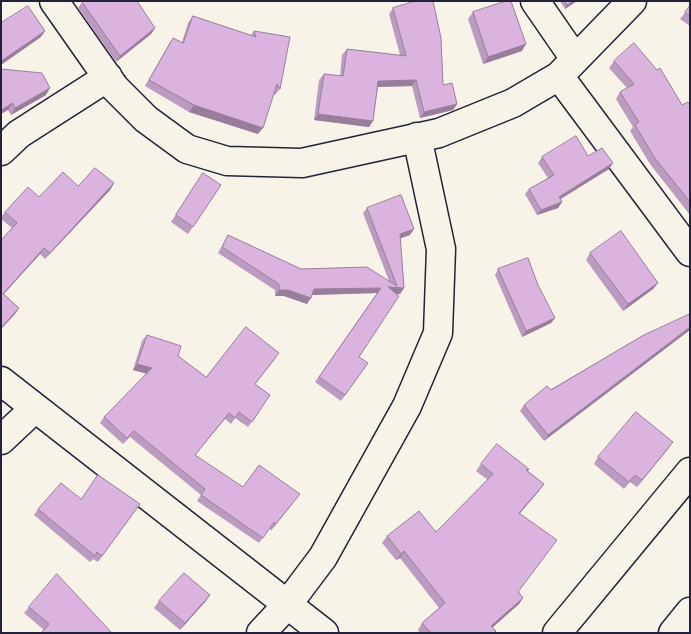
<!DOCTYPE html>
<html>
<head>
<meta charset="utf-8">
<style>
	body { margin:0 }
	#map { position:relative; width:691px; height:634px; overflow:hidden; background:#f7f3e8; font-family:Pangolin,sans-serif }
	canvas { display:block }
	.frame { position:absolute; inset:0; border:2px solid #22223b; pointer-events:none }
</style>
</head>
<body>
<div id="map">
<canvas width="691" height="634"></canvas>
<div class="frame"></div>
</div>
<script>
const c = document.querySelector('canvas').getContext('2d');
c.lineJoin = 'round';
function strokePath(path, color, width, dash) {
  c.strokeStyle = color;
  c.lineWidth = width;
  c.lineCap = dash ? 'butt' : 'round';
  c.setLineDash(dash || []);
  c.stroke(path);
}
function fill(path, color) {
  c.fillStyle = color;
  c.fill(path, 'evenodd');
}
const minor = new Path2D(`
	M54,1L115,88L146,119L187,149L227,161L302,163L439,133L513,103L559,76L632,1
	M535,1L575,59
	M559,76L690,252
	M1,151L19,134L108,77
	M1,381L324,633
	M1,440L34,409
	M261,633L287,605L323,557L407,406L438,333L441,249L417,137
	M557,633L690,472`);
const secondary = new Path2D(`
	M673,633L690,612`);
const wall = new Path2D(`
	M560,1H577L565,9Z
	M82,2L155,28L151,34L116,62L78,8Z
	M690,6V26L680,19Z
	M393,8L443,85L457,104L453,110L420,118L412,86L378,87L373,121L369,127L314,120L319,80L324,74L340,76L342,55L347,49L400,55L389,14Z
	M473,12L522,51L483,64L468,19Z
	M193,16L251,35L254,31L280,89L275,95L274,94L258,134L189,112L145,86L169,44L173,38L182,42L188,23Z
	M614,61L682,105H690V215L650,164L630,131L633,127L616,99L620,92L627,88L609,68Z
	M1,69L46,95L11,115L8,110Z
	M588,156L609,169L561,199L562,202L558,208L537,215L525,194L529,189L548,178L538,163L542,157Z
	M203,173L221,185L188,234L171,222Z
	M114,183L110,190L45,259L40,254L4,294L19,308L15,314L1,329V240L12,228L1,219V217L5,212L39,197L78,186Z
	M367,208L410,235L400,238L404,288L400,294H397L359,357L368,363L341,401L315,382L377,293L312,295L307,304L284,296H275V290L218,253L228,235L301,269L389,281L363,213Z
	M590,253L658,283L653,289L623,311L586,260Z
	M498,269L555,318L551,323L522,337L495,275Z
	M147,335L178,356L206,377L275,359L255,384L270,395L248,427L235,418L231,424L225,419L195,455L243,487L300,494L271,531L270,528L259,543L197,501L201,495L130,437L123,444L100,423L104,417L147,374L133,370L142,341Z
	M642,336L544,441L520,411L524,405Z
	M673,442L637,487L630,482L624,489L594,464L598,457Z
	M481,464L529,469L528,471L544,484L520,513L519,592L523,598L519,604L492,628L495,633H420L418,630L422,623L439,608L400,558L396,560L382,543L387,536L436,532L488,480L476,471Z
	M81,499L140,504L98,562L93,559L90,562L34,515L38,509Z
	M210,595L205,602L180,630L154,608L159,601Z
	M29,607L112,633L44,630L24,613Z`);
const shadedWall = new Path2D(`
	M574,1H577L565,9L567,5Z
	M155,28L151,34L116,62L120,56Z
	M45,31L41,37L1,65V61Z
	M526,44L522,51L483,64L488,57Z
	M416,80L412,86L374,87L378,81Z
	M50,88L46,95L11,115L15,108Z
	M13,103L8,110L1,114V110Z
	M457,104L453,110L420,118L424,112Z
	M194,105L263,128L258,134L189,112Z
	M318,114L373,121L369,127L314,120Z
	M613,163L609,169L555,202L559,197Z
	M114,183L110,190L45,259L50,253Z
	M562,202L558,208L537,215L541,210Z
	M414,229L410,235L396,240L400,234Z
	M44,248L40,254L1,297L3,294Z
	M658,283L653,289L623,311L628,304Z
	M388,287L404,288L400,294L384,293Z
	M381,288L377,293L310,295L314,289Z
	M279,290H288L311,298L307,304L284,296H275Z
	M19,308L15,314L1,329V328Z
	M555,318L551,323L522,337L526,331Z
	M690,327V330L544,441L548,435Z
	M137,364L152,368L148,374L133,370Z
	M673,442L668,449L637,487L642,480Z
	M544,484L539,491L515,519L519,513Z
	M404,551L400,558L396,560L401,554Z
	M210,595L205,602L180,630L185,623Z
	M523,598L519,604L486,633L491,626Z`);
const building = new Path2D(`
	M83,1H137L155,28L120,56L82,2Z
	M416,1H433L441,38L443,85L452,83L457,104L424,112L416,80L378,81L373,121L318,114L324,74L343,76L347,49L406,56L393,8Z
	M506,1H511L526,44L488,57L473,12Z
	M565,1H574L567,5Z
	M28,6L45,31L1,61V23Z
	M690,6V16L685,12Z
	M193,16L256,37L254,31L290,37L280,89L277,84L263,128L194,105L149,80L173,38L183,43Z
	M634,43L657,70L660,68L682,105L688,102L690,105V202L654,157L635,125L639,122L620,92L634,84L614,61Z
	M1,69L42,73L50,88L15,108L13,103L1,110Z
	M576,136L588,156L602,148L613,163L559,197L562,202L541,210L529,189L554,175L542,157Z
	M95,168L114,183L50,253L44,248L3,294L19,308L1,328V240L17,223L5,212L28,187L39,197L63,172L78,186Z
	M203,173L221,185L193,227L176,215Z
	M401,195L414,229L400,234L404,288L388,287L399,296L359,357L368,363L345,395L319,377L381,288L314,289L311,298L288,290H279V284L222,247L228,235L301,269L367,267L397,286L367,208Z
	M621,231L658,283L628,304L590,253Z
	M528,258L538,285L555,318L526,331L498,269Z
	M690,314V327L548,435L524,405L547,386L551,390L642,336Z
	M246,327L279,353L255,384L270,395L252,422L239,412L235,418L229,413L195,455L243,487L259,465L300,494L275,525L274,522L263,538L201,495L205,489L134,431L127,438L104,417L152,368L137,364L147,335L181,346L178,356L206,377Z
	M636,412L673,442L642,480L635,475L629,482L598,457Z
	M497,444L529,469L526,470L544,484L519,513L557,540L518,592L523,598L491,626L496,631L494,633H431L422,623L445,603L404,551L401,554L387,536L419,511L436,532L493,474L481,464Z
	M98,475L140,504L102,556L97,552L95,556L38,509L61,483L81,499Z
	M184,573L210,595L185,623L159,601Z
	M57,574L112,633H41L49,624L29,607Z`);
strokePath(minor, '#22223b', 31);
strokePath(secondary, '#22223b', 31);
strokePath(minor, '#f7f3e8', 28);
strokePath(secondary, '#f7f3e8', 28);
fill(wall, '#bb9bbf');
fill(shadedWall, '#997e9b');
fill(building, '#dab4de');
strokePath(building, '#997e9b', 1);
</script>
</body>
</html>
